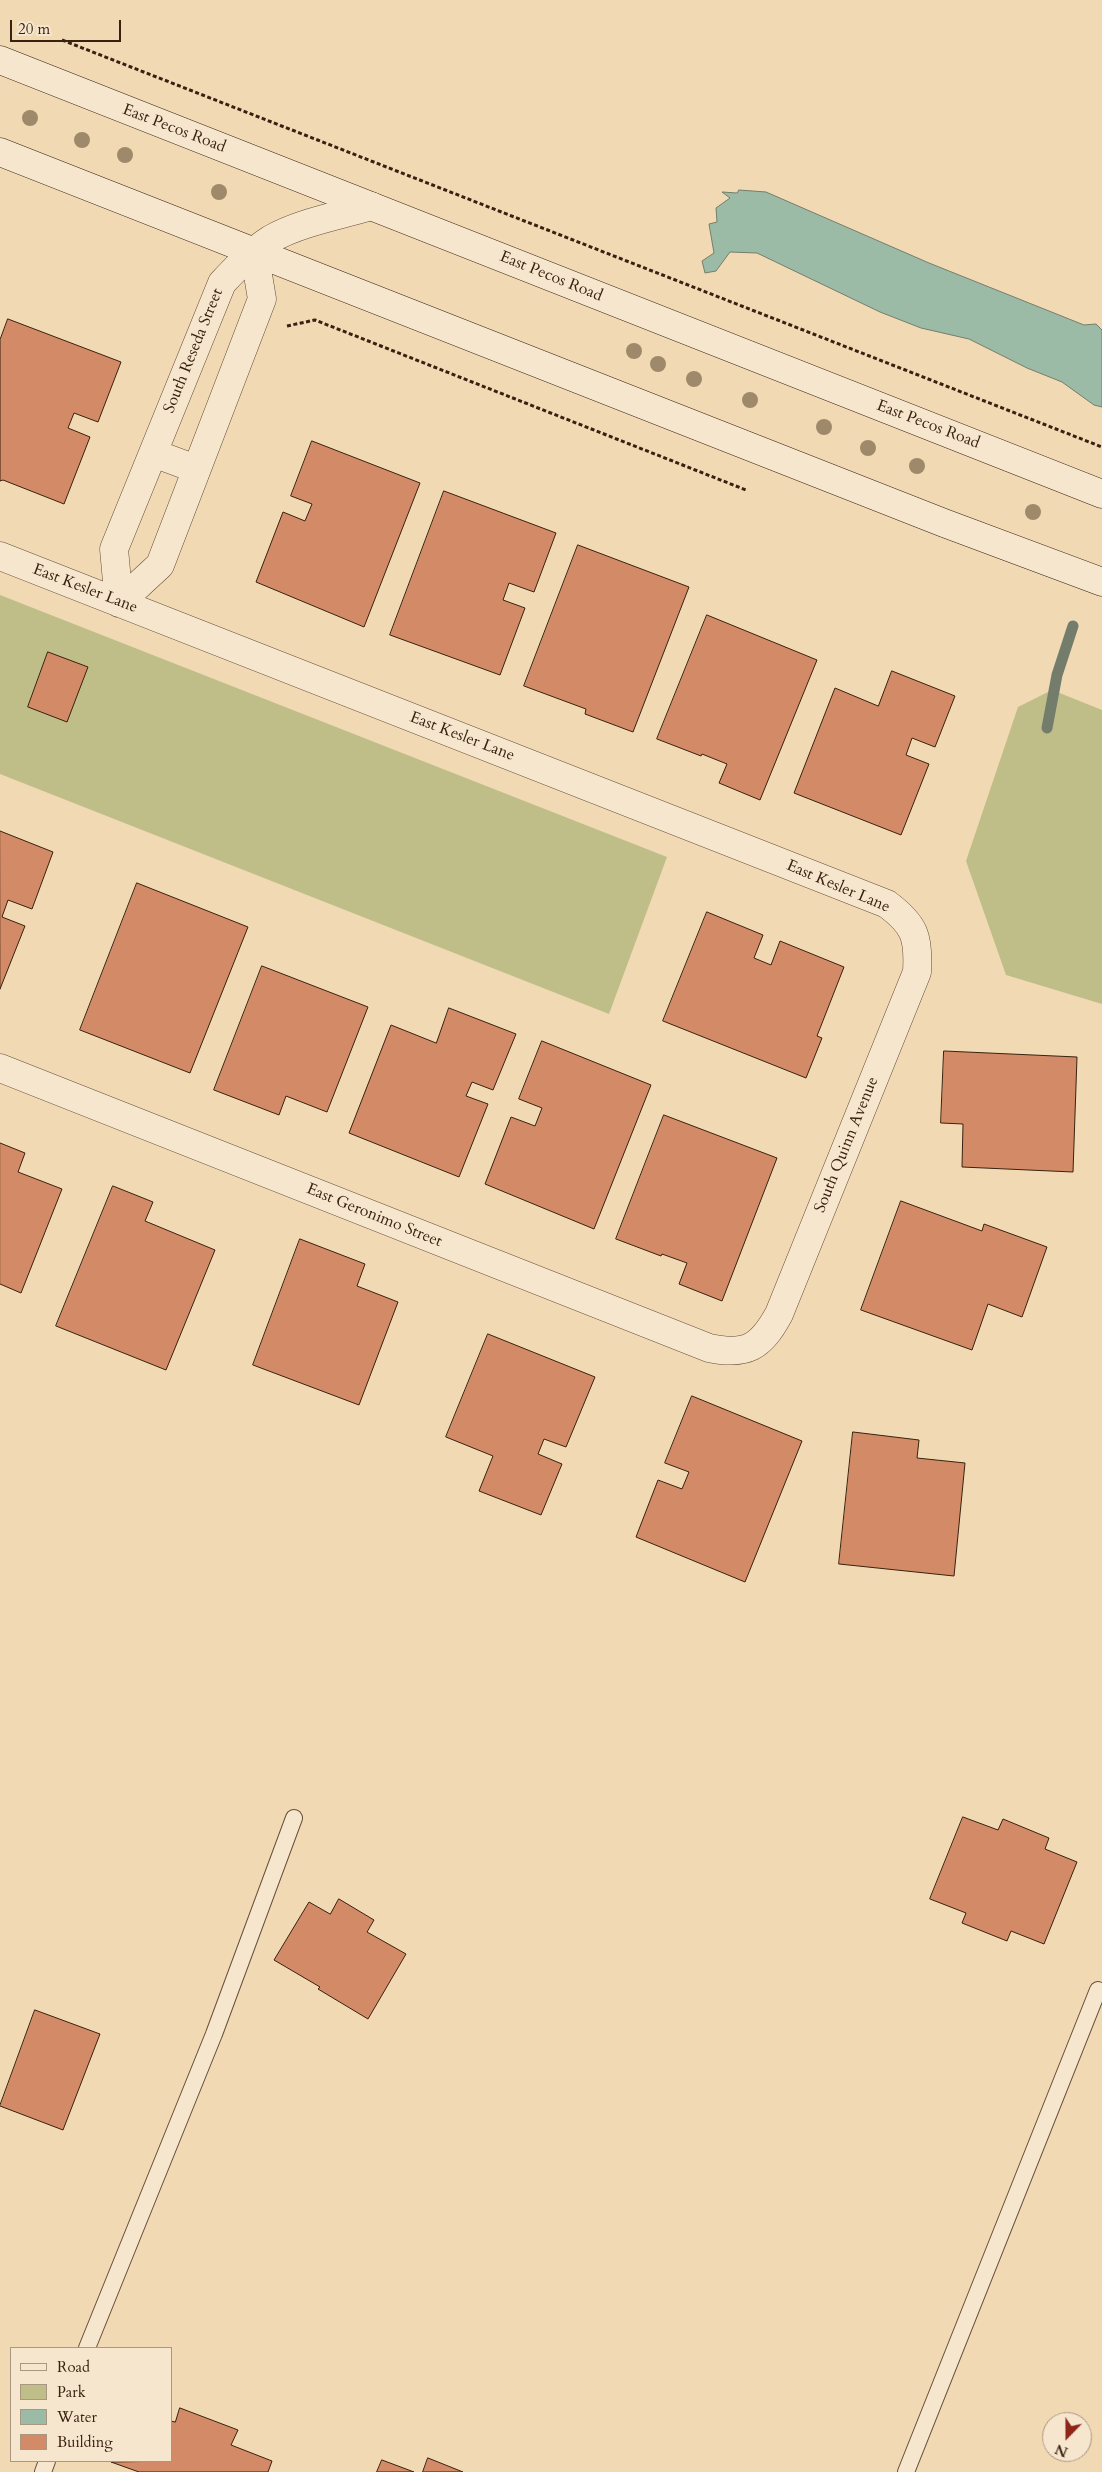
<!DOCTYPE html>
<html>
<head>
<meta charset="utf-8">
<style>
	body { margin:0 }
	#map { position:relative; width:1102px; height:2472px; overflow:hidden; background:#f1d9b3; font-family:Cardo,serif }
	canvas { display:block }
	.legend { position:absolute; left:10px; top:2347px; width:162px; height:115px; box-sizing:border-box; background:#f6e6ce; border:1px solid #aa9782; margin:0; padding:6px 9px; list-style:none; font-size:15px; color:#382110 }
	.legend li { display:flex; align-items:center; gap:10px; height:25px }
	.legend b { width:25px; border:1px solid #aa9782 }
	.north { position:absolute; left:1042px; top:2412px; width:50px; height:50px; box-sizing:border-box; background:#f6e6ce; border:1px solid #aa9782; border-radius:50%; rotate:202deg; font-size:14px; font-weight:700; line-height:20px; text-align:center; color:#382110 }
	.north::after { content:''; display:block; margin:auto; width:18px; height:22px; background:#8f2418; clip-path:polygon(50% 0,100% 100%,50% 72%,0 100%) }
	.scale { position:absolute; left:10px; top:20px; width:111px; height:22px; box-sizing:border-box; border:2px solid #382110; border-top:0; padding-left:6px; font-size:15px; line-height:18px; white-space:nowrap; color:#382110; -webkit-text-stroke:4px #f6e6ce; paint-order:stroke }
</style>
</head>
<body>
<div id="map">
<canvas width="1102" height="2472"></canvas>
<ul class="legend">
<li><b style="height:6px;background:#f6e6ce"></b>Road</li>
<li><b style="height:14px;background:#bfbe89"></b>Park</li>
<li><b style="height:14px;background:#9cbba7"></b>Water</li>
<li><b style="height:14px;background:#d38a66"></b>Building</li>
</ul>
<div class="north">N</div>
<div class="scale">20 m</div>
</div>
<script>
const c = document.querySelector('canvas').getContext('2d');
c.lineJoin = 'round';
function fill(path, color) {
  c.fillStyle = color;
  c.fill(path, 'evenodd');
}
function strokePath(path, color, width, dash) {
  c.strokeStyle = color;
  c.lineWidth = width;
  c.lineCap = dash ? 'butt' : 'round';
  c.setLineDash(dash || []);
  c.stroke(path);
}
function write(font, color, halo, rows, align = 'center') {
  c.font = font + ' Cardo,serif';
  c.lineWidth = 5;
  c.setLineDash([]);
  c.textBaseline = 'middle';
  c.strokeStyle = halo;
  c.fillStyle = color;
  for (const [text, x, y, turn = 0] of rows) {
    c.save();
    c.translate(x, y);
    c.rotate((+turn || 0) * Math.PI / 180);
    c.textAlign = isNaN(turn) ? turn : align;
    if (halo) c.strokeText(text, 0, 0);
    c.fillText(text, 0, 0);
    c.restore();
  }
}
const green = new Path2D(`
	M0,595L667,857L609,1014L0,774Z
	M1052,690L1102,710V1004L1006,975L966,861L1018,707Z`);
const water = new Path2D(`
	M739,190L766,192L929,263L1084,325L1096,324L1102,330V407L1094,405L1062,382L1027,368L969,339L921,328L880,312L757,253L730,252L716,271L705,273L702,261L714,253L709,224L717,222L716,208L730,198L722,192L737,193Z`);
const stream = new Path2D(`
	M1047,728L1057,675L1073,626`);
const building = new Path2D(`
	M8,319L121,362L98,422L74,413L68,428L90,437L64,504L3,480L0,481V340Z
	M312,441L420,483L364,627L256,582L283,512L305,521L312,504L291,496Z
	M444,491L556,533L534,592L509,583L503,600L525,608L500,675L390,635Z
	M578,545L689,587L633,732L585,714L586,709L524,686Z
	M707,615L817,660L760,800L719,783L727,764L702,754L701,756L657,739Z
	M48,652L88,667L67,722L28,707Z
	M892,671L955,696L935,747L912,738L906,755L929,764L901,835L794,793L835,688L878,706Z
	M0,831L53,852L32,909L8,900L2,917L25,926L0,989Z
	M137,883L248,927L190,1073L80,1030Z
	M707,912L763,935L754,958L771,965L780,941L844,967L817,1036L822,1038L806,1078L663,1021Z
	M262,966L368,1007L327,1112L286,1096L279,1115L214,1090Z
	M449,1008L516,1034L493,1090L472,1082L466,1096L488,1104L459,1177L349,1133L391,1025L436,1043Z
	M542,1041L651,1085L594,1229L485,1184L511,1117L535,1126L542,1108L519,1099Z
	M944,1051L1077,1057L1073,1172L962,1167L963,1124L941,1123Z
	M664,1115L777,1158L722,1301L679,1284L687,1263L662,1254L661,1256L616,1239Z
	M0,1143L25,1153L18,1172L62,1189L21,1293L0,1284Z
	M113,1186L153,1202L145,1221L215,1250L166,1370L56,1326Z
	M901,1201L982,1231L984,1224L1047,1247L1022,1317L988,1304L972,1350L861,1310Z
	M300,1239L365,1264L357,1286L398,1302L359,1405L253,1365Z
	M488,1334L595,1377L566,1447L544,1439L538,1454L562,1464L541,1515L479,1491L493,1456L446,1437Z
	M692,1396L802,1441L745,1582L636,1537L658,1480L682,1489L689,1472L665,1463Z
	M853,1432L919,1440L917,1458L965,1463L954,1576L839,1564Z
	M963,1817L998,1830L1003,1819L1049,1838L1045,1849L1077,1862L1044,1944L1011,1931L1007,1941L962,1923L966,1913L930,1899Z
	M339,1899L374,1920L367,1932L406,1954L368,2019L318,1989L320,1987L274,1960L309,1902L330,1914Z
	M35,2010L100,2034L63,2130L0,2106Z
	M180,2408L238,2430L231,2445L272,2461L268,2472H139L111,2462L171,2461V2421L175,2422Z
	M428,2458L463,2472H423Z
	M382,2460L414,2472H377Z`);
const path = new Path2D(`
	M62,40L1102,447
	M287,326L315,320L746,490`);
const lane = new Path2D(`
	M87,2348L214,2034L294,1818
	M43,2472L47,2461
	M906,2472L1098,1990`);
const street = new Path2D(`
	M153,453L196,469
	M0,556L887,904C915,925 919,937 917,972L779,1314C761,1347 747,1356 709,1348L0,1068
	M119,603L114,549L222,283C237,267 252,251 271,239C301,222 339,216 371,206
	M119,603L160,565L262,299L254,251`);
const secondary = new Path2D(`
	M0,60L1102,494
	M0,152L944,523L1102,582`);
const trees = [
	[30,118],
	[82,140],
	[125,155],
	[219,192],
	[634,351],
	[658,364],
	[694,379],
	[750,400],
	[824,427],
	[868,448],
	[917,466],
	[1033,512]
];
const streetNames = [
	["East Pecos Road",174,129,21],
	["East Pecos Road",551,277,22],
	["South Reseda Street",194,351,-68],
	["East Pecos Road",928,425,21],
	["East Kesler Lane",85,589,21],
	["East Kesler Lane",462,737,21],
	["East Kesler Lane",838,887,23],
	["South Quinn Avenue",847,1145,-68],
	["East Geronimo Street",374,1216,22]
];
fill(green, '#bfbe89');
fill(water, '#9cbba7');
strokePath(water, '#747d6b', 1);
strokePath(stream, '#747d6b', 11);
fill(building, '#d38a66');
strokePath(building, '#382110', 1);
strokePath(lane, '#664f39', 18);
strokePath(street, '#664f39', 29);
strokePath(secondary, '#382110', 29);
strokePath(path, '#382110', 3, [4, 2.5]);
strokePath(lane, '#f6e6ce', 16);
strokePath(street, '#f6e6ce', 28);
strokePath(secondary, '#f6e6ce', 28);
c.fillStyle = '#9e896a';
for (const [x, y] of trees) {
  c.beginPath();
  c.arc(x, y, 8, 0, 2 * Math.PI);
  c.fill();
}
write('16px', '#382110', '#f6e6ce', streetNames);
</script>
</body>
</html>
